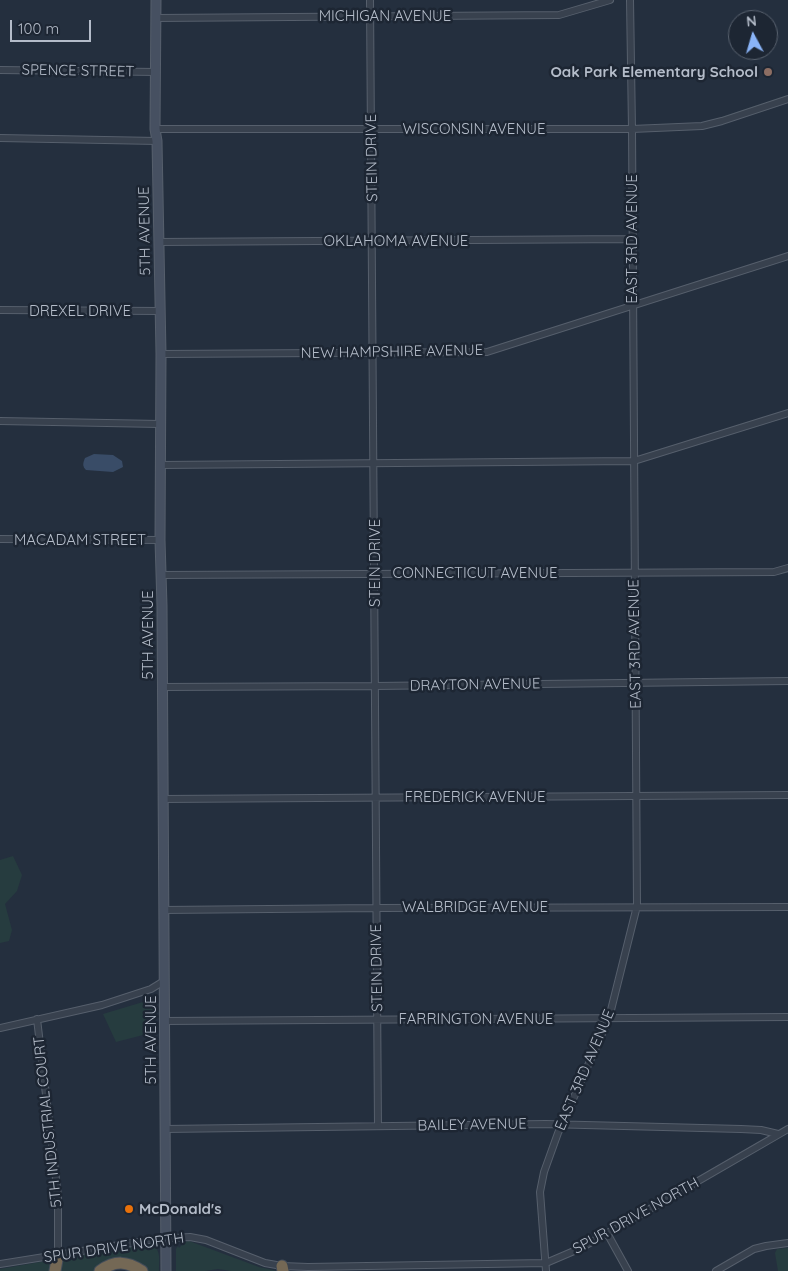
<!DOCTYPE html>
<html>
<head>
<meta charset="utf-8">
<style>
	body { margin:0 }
	#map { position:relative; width:788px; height:1271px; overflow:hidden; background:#242f3e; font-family:Quicksand,sans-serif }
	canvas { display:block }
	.north { position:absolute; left:728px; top:10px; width:50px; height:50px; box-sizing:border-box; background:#1d2633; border:1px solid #59626f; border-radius:50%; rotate:354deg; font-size:14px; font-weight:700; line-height:20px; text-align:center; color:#b4bcc9 }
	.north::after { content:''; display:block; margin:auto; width:18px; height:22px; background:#8ab4f8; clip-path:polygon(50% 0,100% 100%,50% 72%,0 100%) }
	.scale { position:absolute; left:10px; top:20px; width:81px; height:22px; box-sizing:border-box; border:2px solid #b4bcc9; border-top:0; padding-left:6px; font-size:15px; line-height:18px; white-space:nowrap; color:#b4bcc9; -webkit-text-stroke:4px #1d2633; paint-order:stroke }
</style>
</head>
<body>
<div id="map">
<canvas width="788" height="1271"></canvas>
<div class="north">N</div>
<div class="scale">100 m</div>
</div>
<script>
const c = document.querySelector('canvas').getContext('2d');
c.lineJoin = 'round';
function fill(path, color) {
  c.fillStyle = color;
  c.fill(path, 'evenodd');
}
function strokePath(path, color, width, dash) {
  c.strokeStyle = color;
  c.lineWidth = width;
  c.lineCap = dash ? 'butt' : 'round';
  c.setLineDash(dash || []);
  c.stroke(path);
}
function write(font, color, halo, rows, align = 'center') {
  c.font = font + ' Quicksand,sans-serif';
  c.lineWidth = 5;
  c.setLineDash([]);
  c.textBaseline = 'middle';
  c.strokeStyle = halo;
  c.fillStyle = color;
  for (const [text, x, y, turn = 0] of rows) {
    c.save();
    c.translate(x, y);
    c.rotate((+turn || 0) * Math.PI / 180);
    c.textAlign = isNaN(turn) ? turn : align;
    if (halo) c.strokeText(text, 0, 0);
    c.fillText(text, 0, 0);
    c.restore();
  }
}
const green = new Path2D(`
	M13,856L22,875L17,891L5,904L12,930L9,941L0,943V860Z
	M153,999V1028L147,1034L116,1042L103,1014Z
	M189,1241L259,1267L278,1271H231L218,1269L205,1271H176V1249L178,1246L179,1248L182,1245L181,1243Z
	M148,1244C162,1247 159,1259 159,1271H146L136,1264L97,1271H57L61,1259Z
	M788,1248V1271H778L775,1253L777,1249Z
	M46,1261L51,1262L54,1266L53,1271H0V1269Z`);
const water = new Path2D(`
	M94,454L113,455L122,461L123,467L113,472L86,470C82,466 83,463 85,458Z`);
const street = new Path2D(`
	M370,0L378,1126
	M157,18L559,15L610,0
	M0,70L156,72
	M155,129H632L702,126L722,121L788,99
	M0,138L157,141
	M159,242L632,239
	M0,310L160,311
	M161,354L487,352L788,256
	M0,421L160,424
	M160,465L634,461L788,413
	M0,539L160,540
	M161,575L774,572L788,568
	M162,687L375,686L788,681
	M162,799L788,795
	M163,910L376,908L788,907
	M37,1019L58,1196V1254
	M164,1021L788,1017
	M0,1028L102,1005L151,989L164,981
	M165,1129L546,1124L741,1129L761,1130L778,1134
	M607,1233L628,1271
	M0,1264L157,1239L190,1237L206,1240L265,1263L282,1266L308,1267L546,1263L581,1248L655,1206L788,1129
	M546,1271L540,1192L544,1172L558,1133L609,1018L637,906L632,129L630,0
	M716,1271L754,1249L766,1246L788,1243`);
const secondary = new Path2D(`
	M156,0L155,129L157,141L161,354L160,540L162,606L166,1271`);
const highway = new Path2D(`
	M282,1266L283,1271
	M55,1271L58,1254
	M100,1271C115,1260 127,1261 142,1271`);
const markers = [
	[768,72,5,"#8d6e63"],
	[129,1209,5,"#e8710a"]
];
const streetNames = [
	["MICHIGAN AVENUE",385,16],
	["SPENCE STREET",78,71,1],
	["WISCONSIN AVENUE",474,129],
	["STEIN DRIVE",372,158,-91],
	["5TH AVENUE",145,231,-91],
	["EAST 3RD AVENUE",632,239,-90],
	["OKLAHOMA AVENUE",396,241],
	["DREXEL DRIVE",80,311],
	["NEW HAMPSHIRE AVENUE",392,352,-1],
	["MACADAM STREET",80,540],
	["STEIN DRIVE",375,563,-90],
	["CONNECTICUT AVENUE",475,573],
	["5TH AVENUE",148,635,-90],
	["EAST 3RD AVENUE",635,644,-91],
	["DRAYTON AVENUE",475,685,-1],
	["FREDERICK AVENUE",475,797],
	["WALBRIDGE AVENUE",475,907],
	["STEIN DRIVE",377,968,-91],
	["FARRINGTON AVENUE",476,1019],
	["5TH AVENUE",151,1040,-90],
	["EAST 3RD AVENUE",585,1070,-67],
	["5TH INDUSTRIAL COURT",48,1122,-96],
	["BAILEY AVENUE",472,1125,-1],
	["SPUR DRIVE NORTH",636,1216,-29],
	["SPUR DRIVE NORTH",114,1248,-8]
];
const poiNames = [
	["Oak Park Elementary School",758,72],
	["McDonald's",139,1209,"left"]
];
fill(green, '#263c3f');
fill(water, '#394c67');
strokePath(street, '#565f6c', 8);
strokePath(secondary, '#565f6c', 11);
strokePath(highway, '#434c59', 13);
strokePath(street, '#38414e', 6);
strokePath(secondary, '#465061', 9);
strokePath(highway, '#746855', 11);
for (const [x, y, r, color] of markers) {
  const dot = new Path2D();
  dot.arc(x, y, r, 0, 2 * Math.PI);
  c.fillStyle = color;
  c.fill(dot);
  strokePath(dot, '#1d2633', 2);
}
write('15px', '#b4bcc9', '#1d2633', streetNames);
write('bold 15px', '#b4bcc9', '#1d2633', poiNames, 'right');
</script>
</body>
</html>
